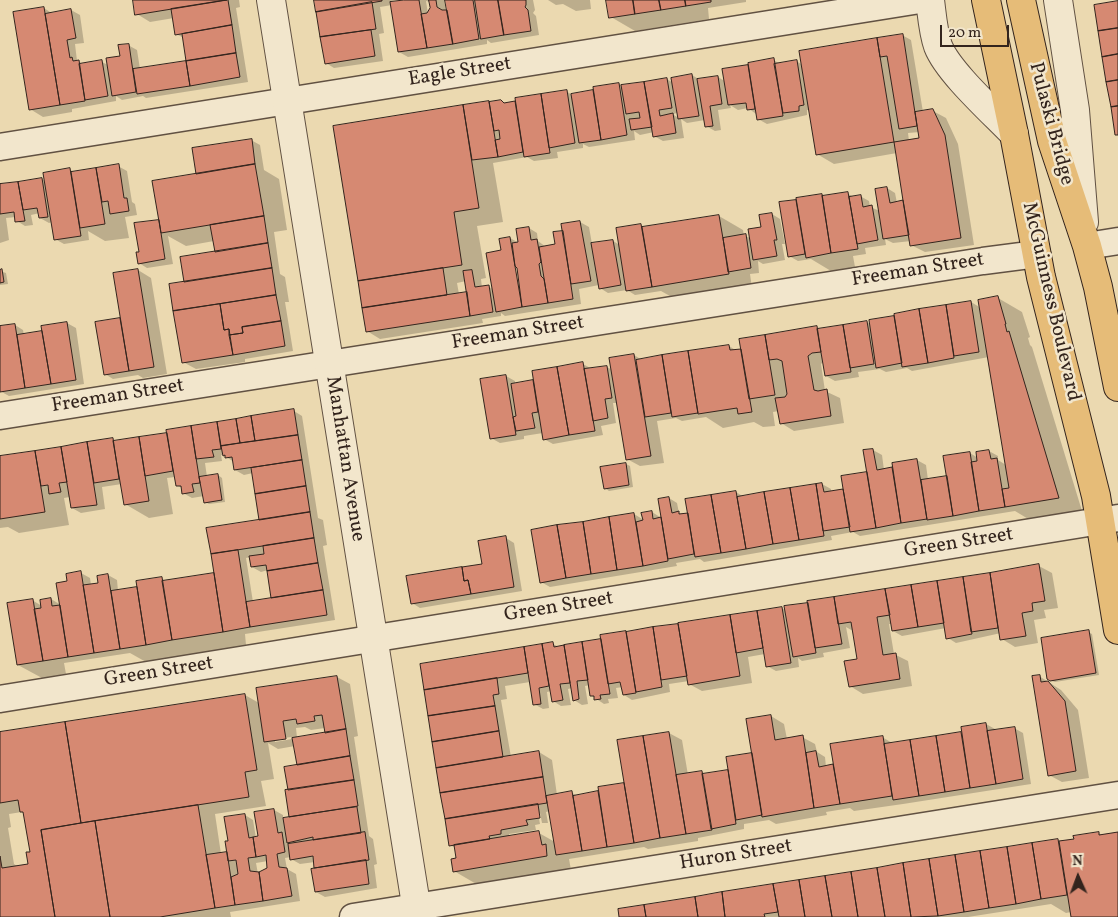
<!DOCTYPE html>
<html>
<head>
<meta charset="utf-8">
<style>
	body { margin:0 }
	#map { position:relative; width:1118px; height:917px; overflow:hidden; background:#ebd9b0; font-family:Vollkorn,serif }
	canvas { display:block }
	.north { position:absolute; left:1053px; top:852px; width:50px; height:50px; -webkit-text-stroke:4px #f2e6cc; paint-order:stroke; rotate:358deg; font-size:14px; font-weight:700; line-height:20px; text-align:center; color:#33241d }
	.north::after { content:''; display:block; margin:auto; width:18px; height:22px; background:#33241d; clip-path:polygon(50% 0,100% 100%,50% 72%,0 100%) }
	.scale { position:absolute; left:940px; top:25px; width:69px; height:22px; box-sizing:border-box; border:2px solid #33241d; border-top:0; padding-left:6px; font-size:15px; line-height:18px; white-space:nowrap; color:#33241d; -webkit-text-stroke:4px #f2e6cc; paint-order:stroke }
</style>
</head>
<body>
<div id="map">
<canvas width="1118" height="917"></canvas>
<div class="north">N</div>
<div class="scale">20 m</div>
</div>
<script>
const c = document.querySelector('canvas').getContext('2d');
c.lineJoin = 'round';
function fill(path, color) {
  c.fillStyle = color;
  c.fill(path, 'evenodd');
}
function strokePath(path, color, width, dash) {
  c.strokeStyle = color;
  c.lineWidth = width;
  c.lineCap = dash ? 'butt' : 'round';
  c.setLineDash(dash || []);
  c.stroke(path);
}
function write(font, color, halo, rows, align = 'center') {
  c.font = font + ' Vollkorn,serif';
  c.lineWidth = 5;
  c.setLineDash([]);
  c.textBaseline = 'middle';
  c.strokeStyle = halo;
  c.fillStyle = color;
  for (const [text, x, y, turn = 0] of rows) {
    c.save();
    c.translate(x, y);
    c.rotate((+turn || 0) * Math.PI / 180);
    c.textAlign = isNaN(turn) ? turn : align;
    if (halo) c.strokeText(text, 0, 0);
    c.fillText(text, 0, 0);
    c.restore();
  }
}
const shadow = new Path2D(`
	M134,0H239L240,7L236,8L248,82L146,98L143,96L122,100L116,96V101L72,109V112L43,117L30,109L44,8L53,14L71,10L80,15L84,43L75,44L77,61L84,65L102,62L108,65L122,57L128,45L137,50L140,69L187,62L184,38L176,34L174,18L150,22L137,14Z
	M315,0H395L390,1V3L412,0H444L446,11H449L447,0H533L535,10L533,13L536,16L539,35L491,43L487,40V44L408,57L399,52L392,5L380,7L384,33L379,34L383,61L334,68L326,63ZM426,1L430,2L431,8L428,14Z
	M548,0H590L591,9L576,11L563,4L556,5Z
	M608,0H746V2L708,8L709,19L635,31L611,17Z
	M902,35L911,40L923,112L933,111L946,118L958,144L974,245L925,252L911,245V241L893,243L885,239L886,245L865,248L866,254L853,256L855,267L831,271L811,259L798,261L789,256L781,203L822,195L825,197L848,194L854,197L860,196L869,201L870,207L880,211L887,188L895,193L897,203L905,201L897,153L834,164L817,154L810,110H807V115L767,124L758,119L756,114L748,108L738,110L730,105L731,108L718,110L721,130L715,131L706,126L705,120L687,123L681,119L684,138L663,141L654,136V132L640,135L634,131L635,140L589,147L583,144V148L557,152L558,158L534,161L527,157L493,163L503,222L477,226L486,278L481,279L482,288L489,287L493,289L503,251L500,240L510,238L519,243L529,228L537,233L538,241L546,247L556,245L564,232L563,225L580,222L589,227L592,244L613,241L620,245L641,225L645,228L719,216L743,230L744,236L751,238L763,228L772,214L780,219L785,244H782L785,260L763,264L758,261L759,273L750,274L752,288L677,300L661,291L635,295L627,290L608,293L600,288L599,285L579,289L581,304L505,316L501,313V316L482,319L483,323L380,339L367,331L335,127L463,107L501,102L505,104L566,91L572,95L595,91L619,84L623,86L667,79L673,83L692,75L700,80L718,77L726,82L724,69L773,60L781,64L796,61L803,65ZM678,113L679,118L672,114ZM920,132L921,139L909,141L908,133ZM514,263L519,267L521,280L517,287ZM466,281L468,293L459,294L457,283Z
	M251,140L260,145L264,170L279,179L287,230L274,232L280,274L285,277L289,302H285L293,351L245,359V362L196,369L183,362L170,285L188,283L216,253L214,241L186,246L168,236L173,264L147,268L139,263L140,253L158,221L198,175Z
	M118,166L127,171L132,202L135,204L137,215L125,217L129,238L105,241L88,231L89,240L64,244L55,239L52,222L49,223L40,218V213L31,215L33,225L25,226L17,221L16,217L6,218L9,240L0,243V187L42,179L46,181L70,170L75,172Z
	M138,270L151,278L167,374L143,378L138,375L113,379L105,374L120,320L122,321L114,274Z
	M0,271L6,273L8,284L0,285Z
	M998,298L1022,312L1030,337L1028,338L1030,345L1032,347L1082,511L1030,520L1015,511L860,536L853,532L831,536L832,540L704,562L700,559L676,563L677,566L550,587L541,582L634,514L644,520L652,512L663,519L669,498L677,503L679,513L683,515L689,514L736,492L744,497L822,484L831,489V492L845,490L868,473L873,450L882,455L884,470L917,460L926,465L928,480L948,477L970,453L978,458L989,451L998,456V460L1006,465L989,357L912,371L907,368L886,372L880,369L858,372L859,377L835,381L826,376L824,361L821,364L825,391L840,398L844,423L794,431L781,423L779,411L773,412L775,426L763,427L754,422L723,428L706,417L682,421L676,418L657,421L664,463L640,466L627,459L618,403H613L616,423L601,426L603,435L553,444L544,439L543,433L524,436V439L500,443L491,438L506,376L515,381V385L535,382L583,364L592,369L607,367L612,370L611,359L634,355L642,360L729,346L737,351L816,327L820,329L867,322L870,324V321L895,317V315L971,302L981,308Z
	M67,323L76,328L84,384L9,396L0,391V327L15,325L23,330L24,335L44,332Z
	M294,411L302,416L318,518L323,520L327,545L323,546L335,620L245,634L246,645L146,662L130,653L64,663L66,674L42,678L18,665L32,600L42,606L51,599L61,605L68,582L81,573L90,578L91,585L100,584L108,575L117,580L118,591L138,588L161,578L167,582L215,574L208,529L260,521L253,473L244,475L235,470L234,462L223,455H221L222,461L205,463L207,477L218,475L222,478L225,502L209,504L205,502L204,496L192,498L183,493L182,488L177,485L175,477L167,478L173,514L149,518L125,504L122,484L102,487L105,509L81,513L72,508L70,497L64,498L69,525L19,533L8,527L0,528V458L113,440L117,442L169,434L168,431ZM251,557L252,567L261,572L268,570L273,599L253,602L246,558Z
	M626,464L630,466L633,487L609,491L605,488Z
	M506,538L514,543L522,591L420,608L412,603L484,565Z
	M1039,566L1052,573L1058,608L1044,610L1046,618L1034,620L1038,643L1015,647L1002,639L1001,633L956,643L948,638L946,628L902,636L893,631L892,624H889L894,654L908,661L912,686L863,694L850,686L858,660L853,631L846,627L850,648L823,653L824,657L802,661L798,658L799,667L776,671L767,666L765,654L748,657L752,683L702,691L689,684V681L669,684L670,692L632,700L624,695L623,687L616,688L618,698L608,699L609,703L604,704L592,696L590,685L585,686L588,704L582,705L574,700L572,688L568,689L571,705L561,706L553,701L551,691L547,692L549,708L543,709L534,704L530,682L505,686L507,699L501,700L511,757L539,752L552,760L557,795L572,793L578,796L600,792L624,785L626,786L619,741L669,733L682,740L688,775L702,772L706,775L729,771L751,754L771,716L784,724L787,739L802,737L815,744L817,752L825,757L826,767L835,765L882,737L894,744L963,733L986,724L995,729V732L1014,728L1023,733L1031,784L903,804L854,811L850,808L826,812L827,815L776,824L769,820L744,824V829L698,838V841L648,849L644,847L569,859L571,870L478,885L454,871L457,860L456,848L450,845L421,665L553,644L559,647L602,640V636L782,608L786,611L835,599ZM550,811L555,842L539,833L509,838V834L536,830L535,825L540,824L538,813H540L542,823H548L546,812Z
	M1088,632L1092,634L1099,675L1055,682L1052,681L1049,678Z
	M1039,676L1061,690L1078,710L1089,778L1062,782L1049,775Z
	M337,677L350,684L358,736L354,737L369,836L373,839L377,864L374,865L377,888L325,897L316,892L315,862L300,864L291,859V857L285,858L287,869L296,874L300,901L230,912L231,917H0V734L245,695L259,703ZM305,727L311,730L325,728L326,734L297,738L296,728ZM292,737V739L275,742V739ZM268,743L278,749L295,746L298,766L289,791H286L290,818L283,820V815L274,810L260,837L256,838L253,820L245,815L230,842L228,853L221,854L215,814L266,806L261,781L274,779ZM22,812L25,814L31,853L29,865L17,866L14,864L8,828L11,827L9,814ZM268,861L269,869L258,874L256,863Z
	M1099,833L1103,836L1118,833V917H1072L1071,912L1066,913L1051,904L968,917H620L619,910L1032,844L1058,840L1062,842Z`);
const building = new Path2D(`
	M133,0H227L135,15Z
	M228,0L232,25L175,35L171,9Z
	M314,0H382V1L316,12Z
	M404,0H419L427,48L398,52L390,2Z
	M429,0H436L437,7L442,10H447L453,44L427,48L421,14L427,13L430,8Z
	M445,0H473L479,39L453,44Z
	M475,0H498L504,35L481,39Z
	M498,0H526V5L525,7L528,10L531,31L504,35Z
	M606,0H633L635,14L609,18Z
	M633,0H659L661,10L635,14Z
	M659,0H685L686,6L661,10Z
	M685,0H711V2L686,6Z
	M1118,1V28L1098,31L1094,5Z
	M372,2L376,29L320,37L316,12Z
	M44,7L60,105L29,110L13,12Z
	M71,9L76,38L67,40L70,58L72,57L73,61L79,60L85,101L60,105L45,14Z
	M232,25L236,53L186,61L182,34Z
	M1118,28V54L1102,57L1098,31Z
	M371,30L375,56L325,64L320,37Z
	M903,34L917,126L899,129L887,56L880,57L877,38Z
	M877,38L894,142L816,155L799,51Z
	M129,44L136,92L112,96L106,58L120,56L118,45Z
	M236,53L240,77L190,86L186,61Z
	M1118,54V80L1106,82L1102,57Z
	M774,58L783,116L757,120L748,63Z
	M102,60L108,96L85,100L79,64Z
	M797,60L804,105L799,106V111L783,113L774,64Z
	M186,61L190,86L137,94L133,69Z
	M748,65L755,109L747,110L746,103L728,105L722,69Z
	M692,74L699,116L678,119L671,78Z
	M718,76L722,104L710,106L713,126L705,127L697,79Z
	M667,78L672,108L659,110L660,116L673,113L676,133L653,137L644,82Z
	M1118,80V106L1111,107L1106,82Z
	M644,82L652,127L631,130L629,119L640,118L639,112L626,114L621,85Z
	M619,83L627,135L601,140L593,87Z
	M567,90L575,143L549,148L541,94Z
	M593,90L601,140L579,143L571,94Z
	M541,94L550,153L524,157L515,98Z
	M501,100L504,103L515,101L523,152L498,157L495,140L500,139L499,130L494,131L489,102Z
	M489,101L498,157L472,160L463,105Z
	M463,105L479,208L454,212L462,265L358,281L333,126Z
	M1118,106V135H1115L1111,107Z
	M933,109L945,135L961,238L910,246L894,142L919,138L915,112Z
	M252,139L255,164L196,174L192,148Z
	M119,164L124,198H127L129,211L110,214L108,201L102,202L96,168Z
	M255,164L264,216L161,233L152,181Z
	M70,168L81,236L54,240L43,173Z
	M96,168L105,224L80,228L71,172Z
	M42,178L48,217L39,218L37,208L23,210L18,182Z
	M18,182L25,221L15,222L14,212L0,214V184Z
	M887,187L890,203L903,200L909,235L883,239L875,189Z
	M848,192L858,249L831,253L822,196Z
	M822,194L831,253L806,258L796,198Z
	M861,195L863,207L872,205L878,240L857,244L849,197Z
	M796,200L805,254L788,257L779,202Z
	M772,213L777,240H774L777,256L753,260L748,229L761,227L759,215Z
	M719,215L729,274L652,287L642,227Z
	M264,216L268,243L215,252L210,225Z
	M159,220L165,259L138,264L136,252H139L134,223Z
	M580,221L591,281L571,284L561,224Z
	M641,224L652,287L626,291L616,228Z
	M529,227L531,240L537,239L541,262L539,264L541,276L544,279L548,303L522,307L517,268L515,266L512,243L518,242L516,229Z
	M563,231L573,299L548,303L539,247L555,244L553,232Z
	M746,234L751,268L728,272L723,238Z
	M510,237L522,307L496,312L486,253L501,250L499,239Z
	M613,240L621,285L599,289L591,243Z
	M268,243L272,268L184,282L180,257Z
	M272,268L276,295L173,311L169,284Z
	M443,268L447,295L362,308L358,281Z
	M2,269L4,282L0,283V270Z
	M138,269L154,367L129,371L113,273Z
	M472,270L475,287L489,285L493,312L470,316L463,271Z
	M467,292L470,316L366,332L362,308Z
	M276,295L281,321L242,327L243,333L229,335V329L224,330L220,304Z
	M998,296L1006,324H1005L1007,332L1009,331L1059,498L1005,507L1002,489L1009,488L978,300Z
	M971,301L979,352L954,356L946,305Z
	M220,304L224,330L229,329L233,355L182,363L173,311Z
	M946,305L954,358L928,363L919,309Z
	M919,309L928,363L902,367L894,314Z
	M894,316L902,363L876,368L869,320Z
	M120,318L129,371L104,375L95,322Z
	M281,321L285,346L233,355L229,335L243,333L242,327Z
	M867,321L874,364L850,368L843,325Z
	M67,322L76,380L51,384L41,326Z
	M15,324L25,388L0,392V326Z
	M843,325L851,372L825,376L817,329Z
	M817,326L821,352L812,353L808,356L814,390L818,391L827,389L831,416L780,424L775,398L785,397L787,394L782,361L777,359L769,360L765,335Z
	M42,331L51,384L25,388L17,335Z
	M765,335L775,395L749,399L739,339Z
	M729,345L730,350L741,349L752,412L738,414L737,408L698,414L688,351Z
	M688,351L698,413L672,417L662,355Z
	M634,354L651,456L626,460L609,358Z
	M662,355L671,413L645,417L636,360Z
	M583,362L595,431L569,435L557,367Z
	M607,366L612,398L605,399L608,418L593,421L584,369Z
	M557,367L569,435L543,440L532,371Z
	M506,375L516,435L490,439L480,379Z
	M533,380L538,412L532,413L535,428L516,431L513,417L516,416L511,384Z
	M294,409L298,435L255,441L251,416Z
	M251,416L255,441L240,443L236,419Z
	M236,419L240,443L221,446L217,422Z
	M217,422L221,449L212,450L214,457L196,459L191,426Z
	M191,426L200,483L192,484L194,492L182,494L181,486H176L166,430Z
	M167,433L173,471L145,476L139,437Z
	M298,435L302,460L234,470L232,457L225,458V455L223,456L221,446Z
	M139,437L149,501L124,505L113,441Z
	M113,438L119,479L94,483L87,442Z
	M87,442L97,505L71,508L61,447Z
	M61,447L67,482L59,483L61,492L49,494L48,485L41,486L35,451Z
	M873,449L877,470L892,467L901,523L876,528L863,450Z
	M989,450L991,459L997,458L1005,507L979,511L971,462L977,461L976,452Z
	M35,451L45,512L0,519V456Z
	M970,452L979,511L953,516L943,456Z
	M917,459L927,519L901,523L892,463Z
	M302,460L306,486L255,494L251,468Z
	M626,463L629,485L604,489L600,467Z
	M867,472L876,528L850,532L841,476Z
	M218,474L222,500L204,503L199,477Z
	M947,476L953,516L927,520L921,480Z
	M822,483L824,492L843,489L850,527L823,531L816,484Z
	M816,484L824,536L799,540L790,488Z
	M306,486L310,512L259,520L255,494Z
	M790,488L799,540L773,544L764,492Z
	M736,491L746,549L721,553L711,495Z
	M764,492L773,544L746,549L737,497Z
	M711,495L721,553L695,557L685,499Z
	M669,497L672,513L679,511V514L688,513L694,554L668,559L658,499Z
	M652,511L653,519L661,517L668,561L643,566L636,522L643,520L641,513Z
	M310,512L314,538L211,554L206,528Z
	M634,513L643,566L617,570L609,517Z
	M609,517L617,570L591,574L583,522Z
	M583,522L591,574L566,578L557,525Z
	M557,525L566,578L540,583L531,530Z
	M506,536L514,587L471,594L468,580L464,581L462,567L482,564L478,541Z
	M314,538L318,563L267,571L266,565L251,567L249,556L264,554L263,546Z
	M238,550L250,627L223,632L211,554Z
	M318,563L323,590L271,598L267,571Z
	M1039,564L1045,601L1032,603L1033,611L1022,613L1026,636L1000,640L990,573Z
	M462,567L464,581L468,580L471,594L411,604L406,576Z
	M81,571L94,653L68,657L56,583L67,581L66,574Z
	M214,573L223,632L172,640L162,581Z
	M990,573L998,628L971,632L963,577Z
	M108,574L120,649L94,653L83,585L98,583L97,576Z
	M162,577L172,640L146,645L136,581Z
	M963,577L972,634L946,639L937,581Z
	M937,581L944,623L918,627L911,585Z
	M911,585L918,627L892,631L885,589Z
	M137,587L146,645L120,649L111,591Z
	M885,589L890,615L877,617L883,655L896,653L900,679L849,687L844,661L857,659L851,622L838,624L834,597Z
	M323,590L327,615L250,627L246,602Z
	M834,597L842,644L815,648L807,601Z
	M51,598L52,606L60,605L68,657L43,661L34,609L41,608L40,600Z
	M33,599L43,661L17,665L7,603Z
	M808,603L816,653L793,657L784,606Z
	M782,607L791,663L766,667L757,611Z
	M757,611L763,648L736,653L730,615Z
	M730,615L740,676L688,685L678,623Z
	M678,624L687,676L661,680L653,627Z
	M653,627L662,687L636,692L626,632Z
	M1089,630L1096,673L1050,681L1047,679L1041,638Z
	M626,631L636,693L623,695L620,682L608,684L600,635Z
	M601,639L610,694L600,695L601,699L594,700V696H590L582,642Z
	M553,642L554,647L564,645L570,683L560,684L563,700L552,702L542,644Z
	M582,642L588,680L577,681L579,699L573,701L564,645Z
	M542,644L549,686L539,688L541,704L533,705L524,647Z
	M524,647L528,673L424,690L420,664Z
	M1040,675L1041,682L1048,681L1065,701L1076,771L1048,776L1032,676Z
	M337,676L346,729L325,733L322,715L314,716L315,721L297,724L296,719L283,721L286,739L264,742L256,688Z
	M497,678L499,694L493,695L495,706L428,716L424,690Z
	M245,694L257,770L245,772L249,797L81,823L65,722Z
	M495,706L499,731L432,742L428,716Z
	M771,715L775,740L803,735L814,808L762,817L746,719Z
	M65,722L81,823L41,830L55,917H0V856L2,868L28,864L26,852H30L23,812H20L18,800L0,803V732Z
	M986,723L996,784L970,788L961,727Z
	M1015,727L1023,779L996,784L987,731Z
	M346,729L350,756L297,765L292,738Z
	M499,731L503,757L436,768L432,742Z
	M669,732L686,834L660,838L643,736Z
	M961,732L970,788L945,792L936,736Z
	M643,736L660,838L634,843L617,740Z
	M883,736L892,796L840,804L830,744Z
	M936,736L945,792L919,796L910,740Z
	M910,740L919,796L893,800L884,744Z
	M539,751L543,777L440,793L436,768Z
	M816,751L819,767L833,764L840,804L814,808L806,753Z
	M752,753L762,815L736,820L726,757Z
	M350,756L354,780L288,790L284,767Z
	M728,770L736,824L711,829L702,774Z
	M702,771L712,830L686,834L676,775Z
	M543,777L547,803L445,819L440,793Z
	M354,780L358,806L289,817L285,790Z
	M624,783L634,843L607,847L598,787Z
	M572,791L582,851L556,855L546,796Z
	M598,791L607,847L582,851L573,796Z
	M538,804L540,818L526,820L528,825L501,830V834L489,836L490,839L449,846L445,819Z
	M198,805L215,908L160,917H110L95,821Z
	M357,807L361,833L313,840V837L287,843L283,818Z
	M274,809L278,833L282,832L285,852L277,854L279,867L287,868L292,896L263,901L259,872L267,868L266,855L256,857L253,837L258,836L254,812Z
	M245,814L249,838L253,837L256,857L248,858L250,871L259,872L263,901L235,905L231,877L238,874L236,860L228,861L225,841H228L224,817Z
	M95,821L110,917H55L41,830Z
	M539,831L542,845L546,844L547,856L453,872L451,859L456,858L454,845Z
	M365,832L369,860L314,868L313,856L290,860L288,844Z
	M1099,832V835L1118,832V917H1071L1059,841L1074,839L1073,836Z
	M1058,839L1067,895L1041,899L1032,843Z
	M1032,843L1041,899L1016,904L1007,847Z
	M1007,847L1016,904L989,908L980,851Z
	M980,851L989,908L964,912L955,855Z
	M227,852L235,905L215,908L206,855Z
	M955,855L964,912L938,916L929,859Z
	M929,859L938,916L911,917L903,863Z
	M366,860L369,884L315,892L311,869Z
	M903,863L911,917H885L877,868Z
	M877,868L885,917H858L851,872Z
	M851,872L858,917H832L825,876Z
	M825,876L832,917H805L799,880Z
	M799,880L805,917H779L773,884Z
	M773,884L778,912L764,914L765,917H725L722,892Z
	M722,892L725,917H698L695,897Z
	M695,897L698,917H646L644,905Z
	M644,905L646,917H619L618,909Z`);
const minor = new Path2D(`
	M0,147L920,0
	M1087,246L1118,241
	M0,416L983,261L1037,254
	M0,699L1118,518
	M353,917L1118,795`);
const tertiary = new Path2D(`
	M271,0L418,917
	M930,0C932,15 933,32 938,46C948,72 994,113 1014,134
	M1058,0L1075,110L1084,222`);
const primary = new Path2D(`
	M986,0L1014,134L1041,277L1096,496L1118,630
	M1021,0L1052,141L1087,246L1098,287L1118,387`);
const streetNames = [
	["Eagle Street",460,73,-9],
	["Pulaski Bridge",1050,124,75],
	["Freeman Street",918,271,-9],
	["McGuinness Boulevard",1050,302,77],
	["Freeman Street",518,334,-9],
	["Freeman Street",118,397,-9],
	["Manhattan Avenue",344,459,81],
	["Green Street",959,544,-9],
	["Green Street",559,608,-9],
	["Green Street",159,673,-9],
	["Huron Street",736,856,-9]
];
fill(shadow, '#0003');
fill(building, '#d68972');
strokePath(building, '#33241d', 1);
strokePath(minor, '#615142', 29);
strokePath(tertiary, '#615142', 30);
strokePath(primary, '#33241d', 30);
strokePath(minor, '#f2e6cc', 26);
strokePath(tertiary, '#f2e6cc', 28);
strokePath(primary, '#e6bc78', 28);
write('20px', '#33241d', '#f2e6cc', streetNames);
</script>
</body>
</html>
